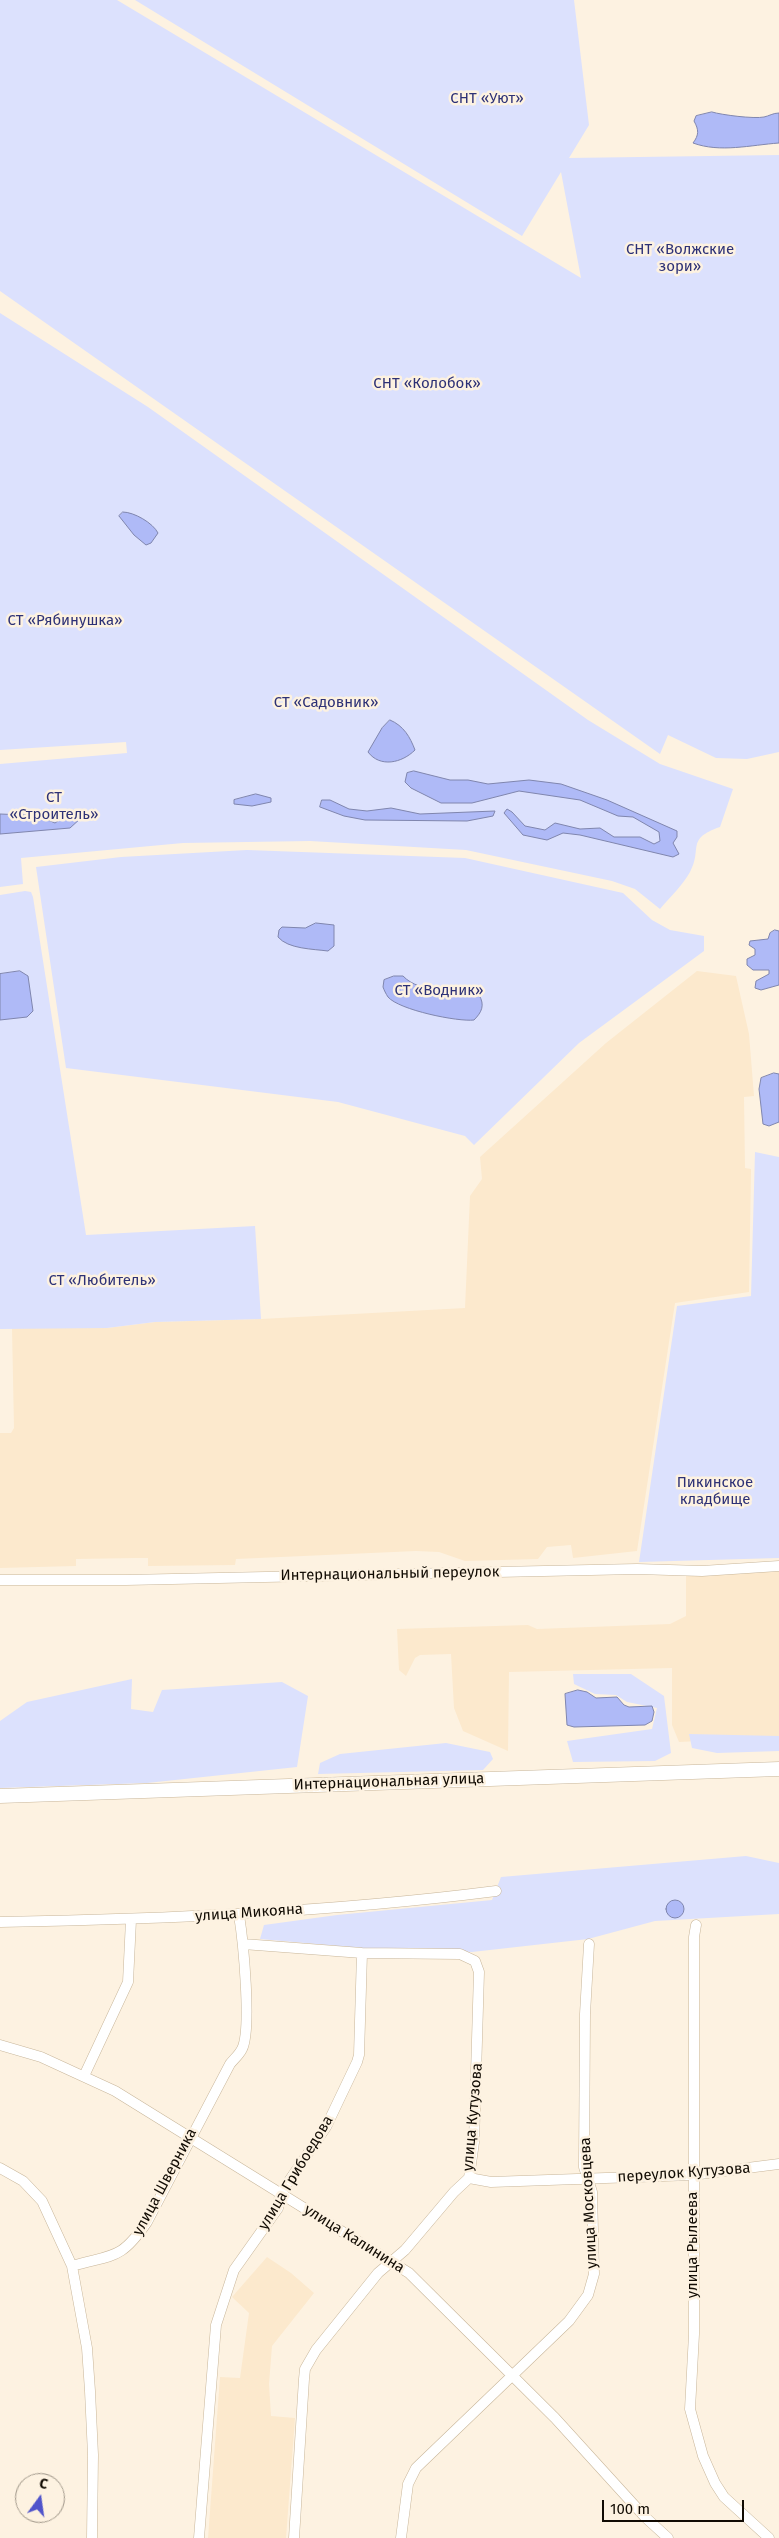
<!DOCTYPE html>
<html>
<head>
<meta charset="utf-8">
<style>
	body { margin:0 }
	#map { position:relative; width:779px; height:2538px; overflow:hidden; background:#fdf2e1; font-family:"Fira Sans",sans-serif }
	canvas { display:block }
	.north { position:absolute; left:15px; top:2473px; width:50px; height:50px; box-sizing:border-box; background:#fdf2e1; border:1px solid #9f9688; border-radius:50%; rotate:14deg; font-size:14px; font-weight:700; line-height:20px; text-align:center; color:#110b03 }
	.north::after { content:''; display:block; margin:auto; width:18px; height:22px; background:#5054cb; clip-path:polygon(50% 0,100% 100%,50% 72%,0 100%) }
	.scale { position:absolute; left:602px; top:2500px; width:142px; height:22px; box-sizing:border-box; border:2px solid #110b03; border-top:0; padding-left:6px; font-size:15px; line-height:18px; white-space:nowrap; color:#110b03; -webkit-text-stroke:4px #fdf2e1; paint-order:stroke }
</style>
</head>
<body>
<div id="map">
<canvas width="779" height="2538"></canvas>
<div class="north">С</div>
<div class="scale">100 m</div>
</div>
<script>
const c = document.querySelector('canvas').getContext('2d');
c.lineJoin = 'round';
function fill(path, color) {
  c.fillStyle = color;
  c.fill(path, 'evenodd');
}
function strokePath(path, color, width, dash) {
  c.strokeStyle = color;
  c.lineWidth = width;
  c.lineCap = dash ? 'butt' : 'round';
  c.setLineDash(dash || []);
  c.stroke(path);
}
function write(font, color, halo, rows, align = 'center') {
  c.font = font + ' "Fira Sans",sans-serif';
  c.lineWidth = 5;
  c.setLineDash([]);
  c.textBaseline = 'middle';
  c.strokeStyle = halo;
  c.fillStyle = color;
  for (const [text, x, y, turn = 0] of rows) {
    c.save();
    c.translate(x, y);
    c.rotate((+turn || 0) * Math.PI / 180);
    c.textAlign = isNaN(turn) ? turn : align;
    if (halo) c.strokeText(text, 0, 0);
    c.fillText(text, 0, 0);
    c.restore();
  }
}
const built = new Path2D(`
	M697,971L736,976L749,1034L754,1096L744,1097L745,1168L751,1169L749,1292L675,1303L637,1551L573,1558L571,1545L547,1547L538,1559L465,1561L439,1552L416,1551L236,1559L235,1565L148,1566V1558H136L76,1559V1566L0,1568V1433H11L14,1428L12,1328H107L155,1322L261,1319L465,1308L470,1196L482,1179L480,1157L606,1043Z
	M779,1566V1737L679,1742L672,1725V1668L509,1672L508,1751L463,1731L454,1708L451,1654L420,1655L415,1658L406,1676L399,1670L397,1629L528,1625L537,1629L670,1624L686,1616V1570Z
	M267,2257L291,2273L314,2293L272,2346L269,2384L271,2416L295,2418L286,2538H208L220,2377L240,2378L249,2313L232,2297Z`);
const green = new Path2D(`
	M0,0H117L581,278L561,172L522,236L135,0H574L589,125L569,158L779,155V752L747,759L716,758L668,735L660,754L0,291Z
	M0,313L148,407L588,720L660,764L733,789L720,827C685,839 703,849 690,872C683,885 670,897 660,909L635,889L612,881L466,850L310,841L183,843L21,858L23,884L0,887V764L127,753L126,742L0,750Z
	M247,850L465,858L623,893L652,920L670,930L704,936V951L579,1043L474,1145L465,1136L338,1102L66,1068L36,867L121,857Z
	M25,891L31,892L33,897L86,1235L255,1226L261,1319L155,1322L107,1328L0,1329V895Z
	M755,1152L779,1157V1558L639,1562L677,1306L751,1296Z
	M573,1674H631L664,1696L671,1753L655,1761L573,1762L567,1741L652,1729L657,1708L627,1702L616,1695L595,1694L574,1684Z
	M132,1679L131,1709L153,1712L162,1690L282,1682L308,1696L297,1767L147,1783L0,1788V1721L27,1702Z
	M689,1734L779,1736V1751L717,1753L692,1748Z
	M446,1743L490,1752L493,1759L483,1770L318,1774L320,1763L340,1754Z
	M746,1856L779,1863V1914L655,1921L588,1939L472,1952L361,1948L260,1939L264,1925L337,1915L492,1900L501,1877Z`);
const water = new Path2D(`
	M712,112C722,115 754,119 764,117C769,116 773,113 779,113V143C751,145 720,153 693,143C699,135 699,130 694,121L696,116Z
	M123,512C134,512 153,523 158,533L151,543L146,545L134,535L119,516Z
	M390,720C404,726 410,737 415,750C402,763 380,768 368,752L382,728Z
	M414,771L450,780H468L488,784L529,780L561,784L607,800L677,831V837L673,843L679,854L673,857L580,835L563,833L547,840L523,835L504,813L507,809L512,812L525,826L545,830L555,823L580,829L600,828L614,837H640L654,844L660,841L659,832L633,817L618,816L580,800L519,791L472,803H441L411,788L405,782L407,773Z
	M256,794L271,798V802L252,806L234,804V800Z
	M322,800H330L349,809L367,811L391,808L420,814L495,811L493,816L467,821L365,820L344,816L320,807Z
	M40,811L45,813L48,820L55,823L65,816L79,814L81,818L70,828L0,834V814L24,815Z
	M316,923L334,925V946L328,951C313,949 288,949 278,937L279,930L282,927L305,928Z
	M775,930L779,931V985L761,990L755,988L756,981L769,974V970H753L747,965V959L755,955V949L749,945L750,941L768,939L770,933Z
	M20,971L28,976L33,1011L27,1017L0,1020V974Z
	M394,976H403C420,994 456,990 479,995C485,1005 482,1012 474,1020C458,1022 399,1010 388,997C386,994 384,990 383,987L384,980Z
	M774,1073L779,1074V1122L769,1126L763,1124L759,1089L761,1078Z
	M578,1690L587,1692L596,1698L617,1697L624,1705L629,1707L652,1706L654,1712L652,1721L645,1725L574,1727L567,1725L565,1694Z
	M666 1909a9 9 0 1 1 18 0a9 9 0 1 1-18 0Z`);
const street = new Path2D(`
	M0,1580H126L637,1569L702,1571L779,1566
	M0,1922C166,1919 331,1912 496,1891
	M696,1925L694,1937V2334L690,2409L703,2456L715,2483L724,2497L769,2538
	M243,1944L362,1953L460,1954L475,1961L479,1972L474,2142L469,2178L454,2192L405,2250L378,2273L316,2350L305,2369L304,2379L294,2538
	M0,2045L41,2057L115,2091L409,2273L555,2418L645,2517L668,2538
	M84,2076L128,1982L131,1920
	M0,2168L23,2181L42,2201L72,2266L87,2348L90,2391L93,2455L92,2538
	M469,2178L491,2182L692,2175L779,2164
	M72,2266C113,2254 120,2261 147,2222L230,2064C234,2059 239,2055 242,2049C252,2029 243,1940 239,1915
	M199,2538L216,2325L234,2270L278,2208L280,2194L326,2127L357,2062L359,2055L362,1953
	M401,2538L408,2484L416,2468L569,2321L588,2295L594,2274L592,2192L584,2167L585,2014L589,1944`);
const secondary = new Path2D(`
	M0,1796L779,1769`);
const parkNames = [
	["СНТ «Уют»",487,99],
	["СНТ «Волжские",680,250],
	["зори»",680,267],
	["СНТ «Колобок»",427,384],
	["СТ «Рябинушка»",65,621],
	["СТ «Садовник»",326,703],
	["СТ",54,798],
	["«Строитель»",54,815],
	["СТ «Водник»",439,991],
	["СТ «Любитель»",102,1281],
	["Пикинское",715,1483],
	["кладбище",715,1500]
];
const streetNames = [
	["Интернациональный переулок",390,1574,-1],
	["Интернациональная улица",389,1782,-2],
	["улица Микояна",249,1913,-4],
	["улица Кутузова",473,2117,-85],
	["улица Грибоедова",296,2173,-59],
	["переулок Кутузова",684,2173,-4],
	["улица Шверника",165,2182,-62],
	["улица Московцева",589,2203,-93],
	["улица Калинина",354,2239,32],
	["улица Рылеева",693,2245,-90]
];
fill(built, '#fce9cd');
fill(green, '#dce1fd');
fill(water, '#afbaf7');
strokePath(water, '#8086ae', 1);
strokePath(street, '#c8b69a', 11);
strokePath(secondary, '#c8b69a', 15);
strokePath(street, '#fff', 10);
strokePath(secondary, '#fff', 14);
write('15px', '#2d3176', '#fdf2e1', parkNames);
write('15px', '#110b03', '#fdf2e1', streetNames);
</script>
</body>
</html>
